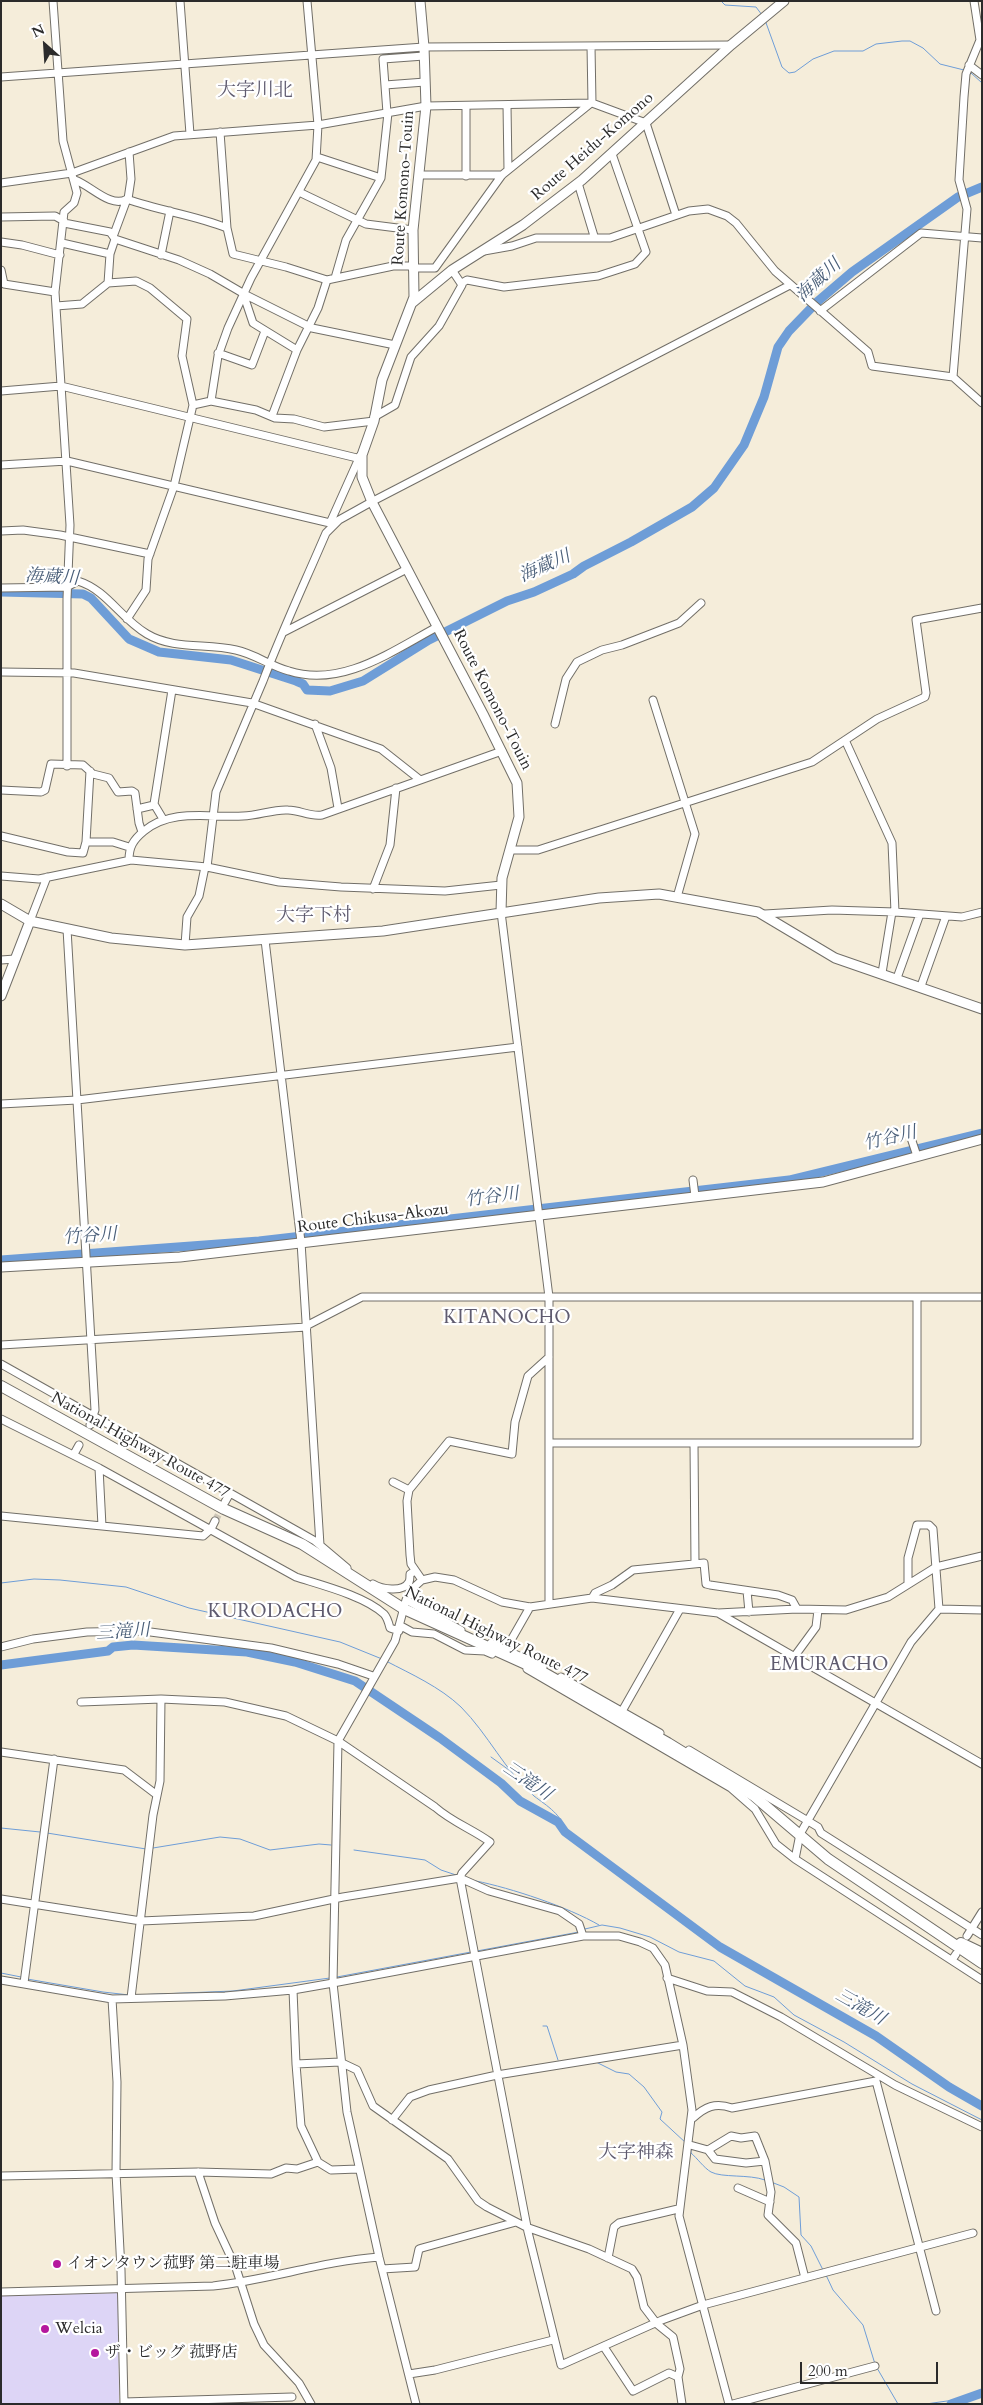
<!DOCTYPE html>
<html>
<head>
<meta charset="utf-8">
<style>
	body { margin:0 }
	#map { position:relative; width:983px; height:2405px; overflow:hidden; background:#f5edda; font-family:Cardo,serif }
	canvas { display:block }
	.frame { position:absolute; inset:0; border:2px solid #2b2b2b; pointer-events:none }
	.north { position:absolute; left:20px; top:20px; width:50px; height:50px; -webkit-text-stroke:4px #fff; paint-order:stroke; rotate:334deg; font-size:14px; font-weight:700; line-height:20px; text-align:center; color:#2b2b2b }
	.north::after { content:''; display:block; margin:auto; width:18px; height:22px; background:#2b2b2b; clip-path:polygon(50% 0,100% 100%,50% 72%,0 100%) }
	.scale { position:absolute; left:800px; top:2362px; width:138px; height:22px; box-sizing:border-box; border:2px solid #2b2b2b; border-top:0; padding-left:6px; font-size:15px; line-height:18px; white-space:nowrap; color:#2b2b2b; -webkit-text-stroke:4px #fff; paint-order:stroke }
</style>
</head>
<body>
<div id="map">
<canvas width="983" height="2405"></canvas>
<div class="frame"></div>
<div class="north">N</div>
<div class="scale">200 m</div>
</div>
<script>
const c = document.querySelector('canvas').getContext('2d');
c.lineJoin = 'round';
function fill(path, color) {
  c.fillStyle = color;
  c.fill(path, 'evenodd');
}
function strokePath(path, color, width, dash) {
  c.strokeStyle = color;
  c.lineWidth = width;
  c.lineCap = dash ? 'butt' : 'round';
  c.setLineDash(dash || []);
  c.stroke(path);
}
function write(font, color, halo, rows, align = 'center') {
  c.font = font + ' Cardo,"Noto Serif JP",serif';
  c.lineWidth = 4.5;
  c.setLineDash([]);
  c.textBaseline = 'middle';
  c.strokeStyle = halo;
  c.fillStyle = color;
  for (const [text, x, y, turn = 0] of rows) {
    c.save();
    c.translate(x, y);
    c.rotate((+turn || 0) * Math.PI / 180);
    c.textAlign = isNaN(turn) ? turn : align;
    if (halo) c.strokeText(text, 0, 0);
    c.fillText(text, 0, 0);
    c.restore();
  }
}
const built = new Path2D(`
	M118,2293L119,2404H1V2296Z`);
const stream = new Path2D(`
	M721,1L725,5L756,7L762,15
	M765,20L782,67L789,73L795,72L813,59L834,51H863L876,44L902,41H910L923,48L940,64L964,70
	M970,72L982,83
	M1,1583L34,1579L60,1580L126,1587L189,1608L340,1642L382,1659
	M386,1661C411,1674 440,1687 461,1707C488,1734 505,1771 534,1796C547,1806 563,1815 565,1832
	M491,1757L509,1770
	M1,1828L40,1832
	M47,1833L146,1849
	M153,1848L220,1837L240,1839L270,1850L319,1844L331,1845
	M354,1850L425,1860L441,1870L456,1875
	M476,1881C511,1888 568,1907 599,1925
	M585,1929L602,1925L620,1928L650,1937L679,1952L714,1961L745,1986L774,1997L794,2015L844,2042L912,2084L982,2120
	M477,1951L579,1932
	M1,1973L21,1977
	M337,1977L471,1952
	M27,1979L103,1992L129,1995
	M135,1995L233,1991L330,1978
	M543,2026H547L558,2060
	M587,2064L596,2062L616,2072L629,2074L644,2087L662,2112L660,2119L686,2143
	M691,2150V2153C697,2158 704,2168 711,2172C722,2178 749,2174 765,2180
	M771,2182L784,2187L799,2197L801,2235L811,2246L823,2270
	M826,2275L833,2290L863,2325L875,2364
	M877,2368L898,2404
	M926,2404L961,2399`);
const river = new Path2D(`
	M1,592L83,594L91,598L129,639L159,652L231,660L296,681L303,684L307,690L330,691L363,681L429,640L507,601L534,592L573,574L584,566L631,542L692,507L714,488L744,445L764,397L778,347L789,331L817,302L852,272L958,197L982,187
	M1,1260L259,1241L789,1180L982,1133
	M1,1665L108,1651L113,1647L133,1645L247,1652L295,1662L355,1681L440,1738L501,1783L520,1801L558,1822L565,1832L720,1947L876,2036L949,2087L982,2106
	M951,2404L982,2393`);
const minorTunnel = new Path2D(`
	M215,1521L224,1504`);
const minor = new Path2D(`
	M53,1L63,141L77,193L74,203L64,212L55,292L70,525L67,599V766
	M180,1L190,134
	M591,46L592,103
	M969,65L982,75
	M1,77L424,47L731,45
	M385,85L425,82
	M507,105L508,170
	M466,106V176
	M387,113L383,59L424,56
	M220,132L227,228
	M317,157L381,178
	M420,175H502
	M75,180C90,185 111,209 127,199C160,211 195,215 227,228L233,254L286,267L327,280L393,266H412
	M1,183L72,173L174,136L318,125L426,106L592,103L646,123L676,215
	M578,183L594,236
	M299,192L366,224L413,230
	M128,199L131,179L129,152
	M1,217L55,216L64,221
	M64,223L110,232L115,239L179,260L210,274L246,295L312,328L395,345
	M114,234L127,199
	M1,242L22,245L60,255
	M62,243L110,254L115,239
	M484,251L512,246L536,238H610L689,211L708,209L727,216L736,223L775,271L868,352L872,366L953,377L982,403
	M161,255L170,211
	M412,268H435L502,175L591,103
	M1,270L4,284L55,292
	M335,278L346,240L381,178L388,113
	M108,283L110,254
	M462,283L467,280L504,287L598,276L635,264L646,252L612,154
	M244,296L253,323L297,350
	M56,306L82,304L108,283L136,281L150,288L187,319L182,356L193,405L174,486L148,559L146,590L127,619
	M820,311L921,233L982,238
	M218,353L252,365L265,331
	M953,377L967,209L959,180L964,97L966,74L980,40L974,1
	M1,391L61,386L357,458
	M211,401L218,356L228,328L251,278L316,160L318,125L307,1
	M193,405L211,401L256,410L275,418L294,419L324,427L374,421
	M272,416L297,350L318,308L327,280
	M374,417L395,405L411,357L439,326L462,285L452,270
	M1,465L67,461L330,523
	M332,525L330,523L360,456
	M1,531L23,530L60,535L150,554
	M1,588L67,587L78,581C107,590 121,619 147,634C174,650 206,643 236,650C255,654 270,666 289,671C342,688 392,651 437,627
	M284,632L407,569
	M1,672L74,673L252,703L381,749L419,779
	M653,700L695,834L677,897
	M315,724L331,768L338,808
	M555,724L566,679L577,662L602,650L622,645L679,623L701,603
	M845,740L892,843L895,912
	M1,790L41,792L45,790L51,764L83,765L93,774L109,778L118,792L132,791L135,793L139,823L142,832
	M137,809L154,805
	M163,819L154,804L172,690
	M1,836L68,852L83,853L86,842H113L129,847
	M86,842L90,771
	M510,850H538L812,762L877,719L925,697L926,693L916,620L982,608
	M129,860C129,847 133,840 144,831C172,808 209,818 243,816C258,816 273,809 288,810C300,810 310,817 322,815L502,751
	M207,867L216,792L263,681C282,631 305,582 326,533L339,520L375,500L790,285
	M1,876L39,879L131,860L207,867L279,882L341,887L445,891L501,885
	M373,889L390,845L396,788
	M501,912L549,1297V1604
	M765,914L832,910L895,912L962,917L982,912
	M30,921L47,877
	M67,929L95,1410L90,1425
	M265,940L301,1242L320,1545
	M185,945L187,917L199,896L205,867
	M1,960L15,959
	M882,973L892,912
	M897,978L920,914
	M921,986L946,916
	M1,1104L77,1100L518,1047
	M911,1138L917,1156
	M693,1180L695,1196
	M306,1326L362,1297H982
	M1,1345L307,1327
	M1,1364L230,1493
	M1,1419L99,1468L102,1526
	M549,1443H917V1297
	M694,1443L695,1564
	M74,1454L79,1445
	M99,1468L296,1577C321,1585 365,1596 384,1614C387,1617 389,1624 390,1628L399,1631
	M393,1482L409,1490
	M225,1502L230,1493L315,1541L347,1568
	M1,1516L203,1536L211,1529L215,1521
	M422,1580L411,1564L410,1555L407,1501L409,1490L449,1441L512,1454L515,1422L528,1376L549,1357
	M373,1584C381,1589 403,1593 409,1582C410,1580 410,1577 410,1574L415,1571
	M908,1584V1558L917,1525H929L933,1529L939,1609L911,1642L800,1834L795,1859L982,1980
	M747,1591L749,1612
	M592,1598L595,1593L612,1585L633,1570L704,1563L706,1584L710,1585L778,1595L792,1600L797,1609
	M406,1600L461,1630
	M939,1609L982,1610
	M718,1613L982,1764
	M401,1626L412,1632L434,1634L465,1650L485,1651L492,1654
	M491,1643L543,1667
	M1,1647L33,1639L87,1632L143,1631L271,1648L338,1664L373,1676
	M506,1649L530,1607
	M794,1657L816,1627L818,1610
	M527,1669L731,1788L755,1809L776,1844L795,1859
	M561,1677L660,1733
	M81,1702L161,1699L225,1702L286,1716L338,1741L435,1807C452,1822 472,1829 490,1842L462,1873L460,1878L528,2232L561,2365L662,2320L703,2305L973,2233
	M621,1713L680,1609
	M689,1750L808,1821L818,1827L821,1833L982,1935
	M1,1752L124,1770L157,1795
	M1,1899L141,1921L254,1916L343,1897L460,1878L489,1891L560,1911L579,1924L583,1936
	M967,1936L982,1912
	M952,1960L956,1954
	M667,1978L707,1991L732,1992L781,2017L895,2085L982,2127
	M1,1980L112,1999L225,1996L293,1990L333,1983L583,1936H619L640,1942L653,1948L665,1965L683,2045L692,2110L679,2216L729,2404
	M24,1983L54,1759
	M293,1990L296,2064L340,2062L357,2070L373,2106L448,2159L478,2201L487,2207L526,2227L589,2249L632,2269L637,2277L644,2307L657,2324L673,2337L680,2369L678,2377L682,2404
	M131,1998L153,1815L160,1781L161,1699
	M112,1999L117,2082L116,2173L121,2270L124,2404
	M296,2064L301,2126L318,2162
	M693,2118C705,2107 715,2102 732,2108L876,2081L936,2311
	M392,2120L410,2097L429,2090L497,2075L683,2045
	M690,2145L708,2150L715,2159L746,2163L765,2161L771,2192L768,2215L796,2243L805,2278
	M708,2150L731,2136L741,2138L755,2136L765,2161
	M198,2172L215,2223L236,2268L254,2324L264,2345L299,2383L311,2404
	M1,2176L198,2172L271,2174L286,2168L297,2169L318,2162L331,2170L358,2169
	M738,2188L770,2202
	M608,2258L614,2227L619,2223L678,2209
	M382,2269L415,2267L419,2249L422,2248L516,2222
	M1,2292L213,2286C269,2280 323,2261 379,2257
	M604,2347L633,2391L669,2373L678,2377
	M409,2374L435,2370L553,2340
	M124,2402L292,2397
	M416,2404L379,2257L347,2112L333,1983L338,1741L395,1641L406,1600L412,1589L422,1580L435,1577L454,1580L502,1602L530,1607L592,1598L718,1613L797,1609L846,1610L888,1597L936,1567L982,1556
	M733,2404L875,2366`);
const major = new Path2D(`
	M420,1L424,47L426,106L413,230L414,297L382,380L374,421L362,455V477L372,502L483,714L517,783L519,817L502,878L501,912
	M412,303L452,270L523,225L582,180L731,45L784,1
	M1,904L30,921L111,938L185,945L383,931L599,898L659,894L758,912L835,958L982,1009
	M1,996L30,921
	M1,1267L180,1257L823,1182L982,1139`);
const highway = new Path2D(`
	M1,1386L224,1509L302,1544L404,1609L539,1670L668,1743L754,1796L828,1859L982,1963
	M961,1943L982,1953`);
const markers = [
	[57,2264,5,"#b5179e"],
	[45,2329,5,"#b5179e"],
	[95,2353,5,"#b5179e"]
];
const streetNames = [
	["Route Heidu-Komono",593,147,-41],
	["Route Komono-Touin",404,188,-86],
	["Route Komono-Touin",492,700,63],
	["Route Chikusa-Akozu",373,1219,-7],
	["National Highway Route 477",140,1446,29],
	["National Highway Route 477",496,1636,26]
];
const poiNames = [
	["イオンタウン菰野 第二駐車場",67,2264],
	["Welcia",55,2329],
	["ザ・ビッグ 菰野店",105,2353]
];
const waterNames = [
	["海蔵川",819,281,-43],
	["海蔵川",545,567,-24],
	["海蔵川",52,578,3],
	["竹谷川",890,1139,-13],
	["竹谷川",492,1198,-7],
	["竹谷川",90,1237,-4],
	["三滝川",123,1633,-4],
	["三滝川",527,1782,34],
	["三滝川",860,2008,30]
];
const quarterNames = [
	["大字川北",255,92],
	["大字下村",314,917],
	["KITANOCHO",507,1319],
	["KURODACHO",275,1613],
	["EMURACHO",829,1666],
	["大字神森",636,2154]
];
fill(built, '#ddd5f6');
strokePath(stream, '#6e9dd7', 1);
strokePath(river, '#6e9dd7', 9);
strokePath(minorTunnel, '#cdc6b7', 7, [7, 3.5]);
strokePath(minor, '#726f68', 9);
strokePath(major, '#726f68', 11);
strokePath(highway, '#726f68', 12);
strokePath(minor, '#fff', 7);
strokePath(major, '#fff', 9);
strokePath(highway, '#fff', 10);
for (const [x, y, r, color] of markers) {
  const dot = new Path2D();
  dot.arc(x, y, r, 0, 2 * Math.PI);
  c.fillStyle = color;
  c.fill(dot);
  strokePath(dot, '#fff', 2);
}
write('16px', '#2b2b2b', '#fff', streetNames);
write('16px', '#2b2b2b', '#fff', poiNames, 'left');
write('italic 18px', '#495e78', '#fff', waterNames);
write('19px', '#5f5b6f', '#fff', quarterNames);
</script>
</body>
</html>
